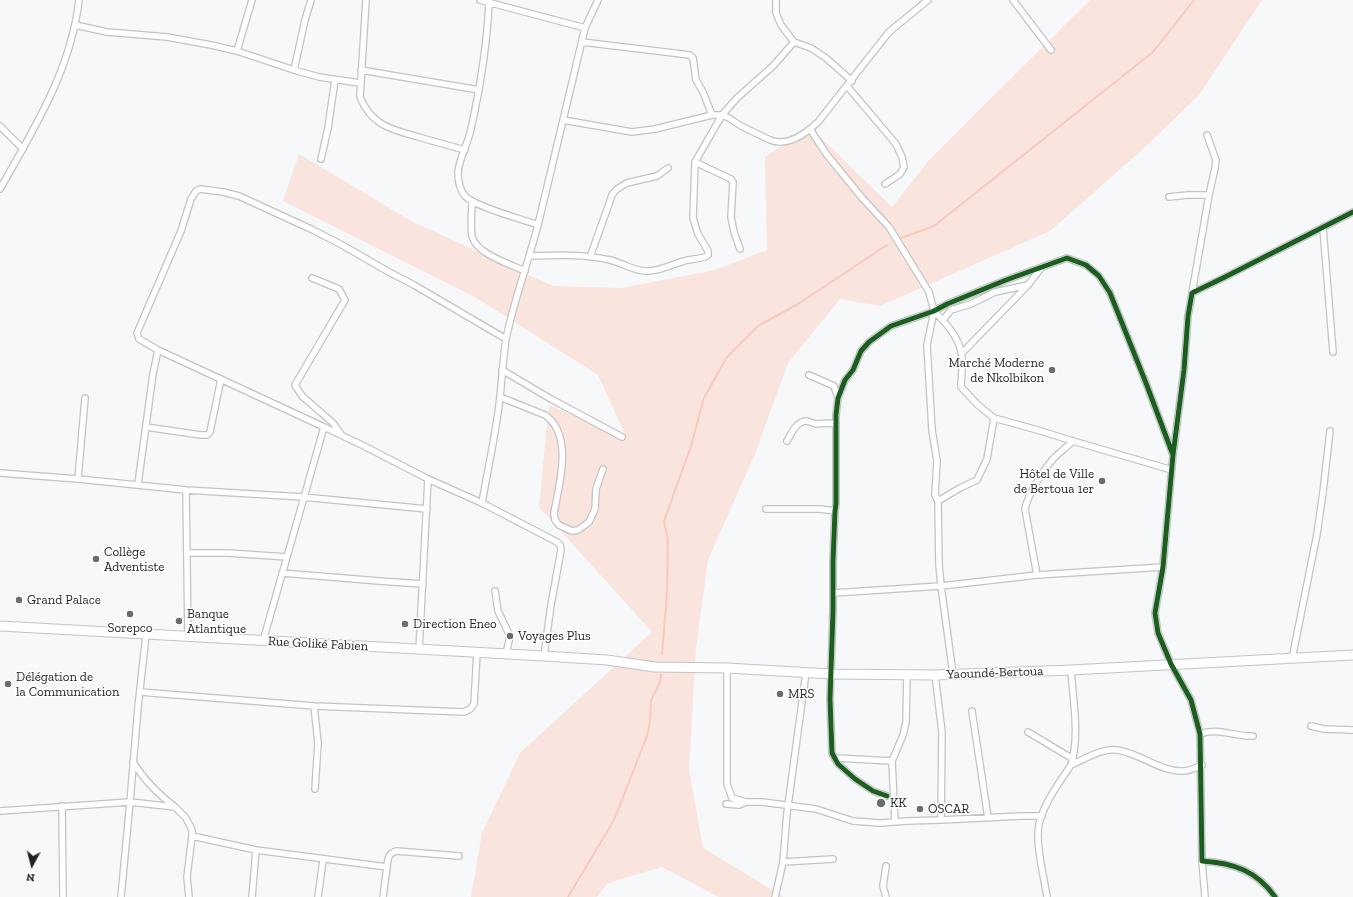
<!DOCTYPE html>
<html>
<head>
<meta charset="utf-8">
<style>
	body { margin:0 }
	#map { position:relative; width:1353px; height:897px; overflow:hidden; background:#f6f8fa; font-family:"Zilla Slab",serif }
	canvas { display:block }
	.north { position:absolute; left:12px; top:845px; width:40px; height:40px; -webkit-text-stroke:3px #fff; paint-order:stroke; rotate:187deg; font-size:11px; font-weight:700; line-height:16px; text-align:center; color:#1e2021 }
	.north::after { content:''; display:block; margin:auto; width:14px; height:18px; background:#1e2021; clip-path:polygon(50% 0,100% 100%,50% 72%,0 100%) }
</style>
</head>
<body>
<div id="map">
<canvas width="1353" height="897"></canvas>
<div class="north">N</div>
</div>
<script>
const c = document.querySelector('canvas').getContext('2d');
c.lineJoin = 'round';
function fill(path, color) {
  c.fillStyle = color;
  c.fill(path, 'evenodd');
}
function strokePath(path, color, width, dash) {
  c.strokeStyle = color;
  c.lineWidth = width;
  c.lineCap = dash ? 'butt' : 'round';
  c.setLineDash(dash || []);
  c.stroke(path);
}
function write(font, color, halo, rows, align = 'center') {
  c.font = font + ' "Zilla Slab",serif';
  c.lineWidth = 3;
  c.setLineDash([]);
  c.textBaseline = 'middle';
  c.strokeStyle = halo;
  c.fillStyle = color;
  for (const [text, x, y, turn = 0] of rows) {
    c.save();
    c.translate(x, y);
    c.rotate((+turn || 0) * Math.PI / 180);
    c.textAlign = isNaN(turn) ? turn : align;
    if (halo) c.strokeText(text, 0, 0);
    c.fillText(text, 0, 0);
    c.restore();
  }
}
const green = new Path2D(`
	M1090,0H1262L1199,95L1142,150L1050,231L880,306L840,299L788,363L755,454L708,560L696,648L689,770L703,848L784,897H719L662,867L608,883L597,897H471L482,833L520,753L652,632L539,507L549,405L627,439L598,375L475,297L283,201L299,154L413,222L553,286L622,288L715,270L767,250L765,157L810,127L892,207L930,159Z`);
const stream = new Path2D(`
	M901,238L934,226L1153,52L1194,0
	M662,654L667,594L668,541L664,521L691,446L704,398L727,357L758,326L798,304L887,245
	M568,897L614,820L647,736L650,721L651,701L660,682L661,675`);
const minor = new Path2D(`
	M366,0L360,97C372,127 394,130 422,138C436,142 450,146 465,150
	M480,0L585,28
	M776,0V13L781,25L794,42L811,48L826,58L852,81
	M1013,0L1051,50
	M489,3C487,45 480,88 471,129C468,144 459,158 458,173C458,181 460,190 465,196C475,207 522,219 538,225
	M75,25L107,32L167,37L211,45L237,51L294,70L319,77L360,83
	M582,42L690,55L693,58L696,80L703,92L712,115
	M237,51L252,0
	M294,70L305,20L311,0
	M361,70L479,90
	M847,86L896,144L902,157L904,167L900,174L885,184
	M563,120L632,132L655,129L712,115H722L729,118L741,126L770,140C788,147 805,134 818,122L889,32L928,0
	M0,126L23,149
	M810,129L827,155L863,199L889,227L929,292L934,311L927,345L932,430L937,461L935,495L938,501
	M321,159L328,128L335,80
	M695,162L731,179L733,182L731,217L734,232L740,249
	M0,189C34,129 71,70 79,0
	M1169,197L1188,195H1209
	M472,202C472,213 470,225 472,236C476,254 510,264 525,271
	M1323,228L1333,352
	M530,256C557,255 584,254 610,260C623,263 635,272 648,271C661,271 672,264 684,261C691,259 698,259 705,257L708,255V251L698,234L693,218L695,162L722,115L737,98L773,66L794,42
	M590,257L609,204L612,195L617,189L627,183L657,176L668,168
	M312,278L339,289L345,300L295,385L302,396L333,423L341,434
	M1192,293L1209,195L1215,168L1216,160L1207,135
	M934,311C945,322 958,336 961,352C964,362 961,376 961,387L978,405L994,418L1034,429L1073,441L1172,470
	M943,320L951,310L971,304L995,292L1028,285
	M962,353L1028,285L1042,267
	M502,370L551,399L622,437
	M809,375L834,386L838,398
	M500,397L545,415C574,435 559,485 554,513L555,520L559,525L572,531L578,530L589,522L595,509L596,489L603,469
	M146,427L201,435H207L210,432L221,379
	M324,427L158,350L139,339L137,333L181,231L191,199L196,191L200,189L223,192L239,196L313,230L344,246L387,271L414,285L506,339
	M787,441C791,434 797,420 807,421C810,422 813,423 816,424C823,424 829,422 836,424
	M0,473L78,479L186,490L303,497L427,509
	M78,479L85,398
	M138,484L153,374L158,350
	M186,490L188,637
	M482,503C488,468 496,433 500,397C502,378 503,359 506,339C514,300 528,263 538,225L585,28L598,0
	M766,509H820L835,511
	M187,553H228L287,557
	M282,573L379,581L423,584
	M1037,575L1025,509C1028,494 1044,469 1054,458C1060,452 1067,447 1073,441
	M495,591L498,611L510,636L506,654
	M833,593L941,586L1037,575L1163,567
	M146,635L138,707L130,802L175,807L186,818L192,830V836L256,850L387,867L383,897
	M263,641L324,427L362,445L428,479L482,503L557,542L560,545L561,550L551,605L544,656
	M419,650L428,479
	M1292,659L1317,534L1323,492L1330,431
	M727,668V784L732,798L746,802H762L816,809L853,821L880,823L907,821L941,820
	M953,674L941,586L939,565L938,501L960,488L977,480L987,459L994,418
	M935,675L942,732L941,820L1022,816H1042
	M140,692L314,706L464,712L470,709L474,704L477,653
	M314,706L318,743L315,789
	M972,711L988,818
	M1311,726L1324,729L1353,730
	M1028,732L1073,759
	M1200,734C1217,727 1236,737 1253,736
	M836,758L892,761
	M133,762C145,781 157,793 175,807
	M1071,765C1085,759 1102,748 1117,750C1139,753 1160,771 1181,771C1188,772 1195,768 1202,765
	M887,796L873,791L855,779L838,764L832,753L830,699L833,611V561L835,511L836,504V415L838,398L845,380L853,370L861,351L869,342L891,326L934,311L947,304L1006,280L1067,258L1086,265L1099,276L1110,293L1146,383L1173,455
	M726,804L739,805L746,802
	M62,806L63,897
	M0,811L130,802L121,897
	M895,822L892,761L903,735L906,722L907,675
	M1202,861L1205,897
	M783,862L833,859
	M886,866L883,886L886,897
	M387,867C388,858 388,854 396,851L459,856
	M189,897L187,877L192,836
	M252,897L256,850
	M318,897L323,860
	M775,897L783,862L787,813L806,672
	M1047,897C1044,877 1035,843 1039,824C1044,803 1059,783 1071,765C1080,736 1073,700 1071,670
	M1275,897C1257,871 1234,863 1202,861L1200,734L1191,700L1171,664L1158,633L1155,613L1163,567L1173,455L1184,370L1188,316L1192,293L1225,277L1353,212`);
const trunk = new Path2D(`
	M0,626L544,656L607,660L655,667L727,668L831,674L935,675L1071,670L1353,655`);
const cycleway = new Path2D(`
	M887,796L873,791L855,779L838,764L832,753L830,699L833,611V561L835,511L836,504V415L838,398L845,380L853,370L861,351L869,342L891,326L934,311L947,304L1006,280L1067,258L1086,265L1099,276L1110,293L1146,383L1173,455
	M1275,897C1257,871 1234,863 1202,861L1200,734L1191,700L1171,664L1158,633L1155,613L1163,567L1173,455L1184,370L1188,316L1192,293L1225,277L1353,212`);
const markers = [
	[1052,370,4,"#6a6c6d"],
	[1102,481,4,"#6a6c6d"],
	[96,559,4,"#6a6c6d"],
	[19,600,4,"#6a6c6d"],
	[130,614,4,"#6a6c6d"],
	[179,621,4,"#6a6c6d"],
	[405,624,4,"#6a6c6d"],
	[510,636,4,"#6a6c6d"],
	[8,684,4,"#6a6c6d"],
	[780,694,4,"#6a6c6d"],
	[881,803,5,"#6a6c6d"],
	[920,809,4,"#6a6c6d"]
];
const poiNames = [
	["Marché Moderne",1044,363,"right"],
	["de Nkolbikon",1044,378,"right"],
	["Hôtel de Ville",1094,474,"right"],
	["de Bertoua 1er",1094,489,"right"],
	["Collège",104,552],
	["Adventiste",104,567],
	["Grand Palace",27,600],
	["Banque",187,614],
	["Atlantique",187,629],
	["Direction Eneo",413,624],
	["Sorepco",130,628,"center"],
	["Voyages Plus",518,636],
	["Délégation de",16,677],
	["la Communication",16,692],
	["MRS",788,694],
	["KK",890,803],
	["OSCAR",928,809]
];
const streetNames = [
	["Rue Goliké Fabien",318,644,3],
	["Yaoundé-Bertoua",995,673,-2]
];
fill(green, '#fae4de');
strokePath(stream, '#f7cac0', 2);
strokePath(minor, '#c2c3c5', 8);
strokePath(trunk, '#c2c3c5', 11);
strokePath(minor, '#fefefe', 5.5);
strokePath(trunk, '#fefefe', 9);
strokePath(cycleway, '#1b5e20', 5);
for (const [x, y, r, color] of markers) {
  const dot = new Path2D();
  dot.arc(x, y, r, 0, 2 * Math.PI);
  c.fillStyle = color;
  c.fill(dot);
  strokePath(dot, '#fff', 1.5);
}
write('13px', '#1e2021', '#fff', poiNames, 'left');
write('13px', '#1e2021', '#fff', streetNames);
</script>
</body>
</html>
